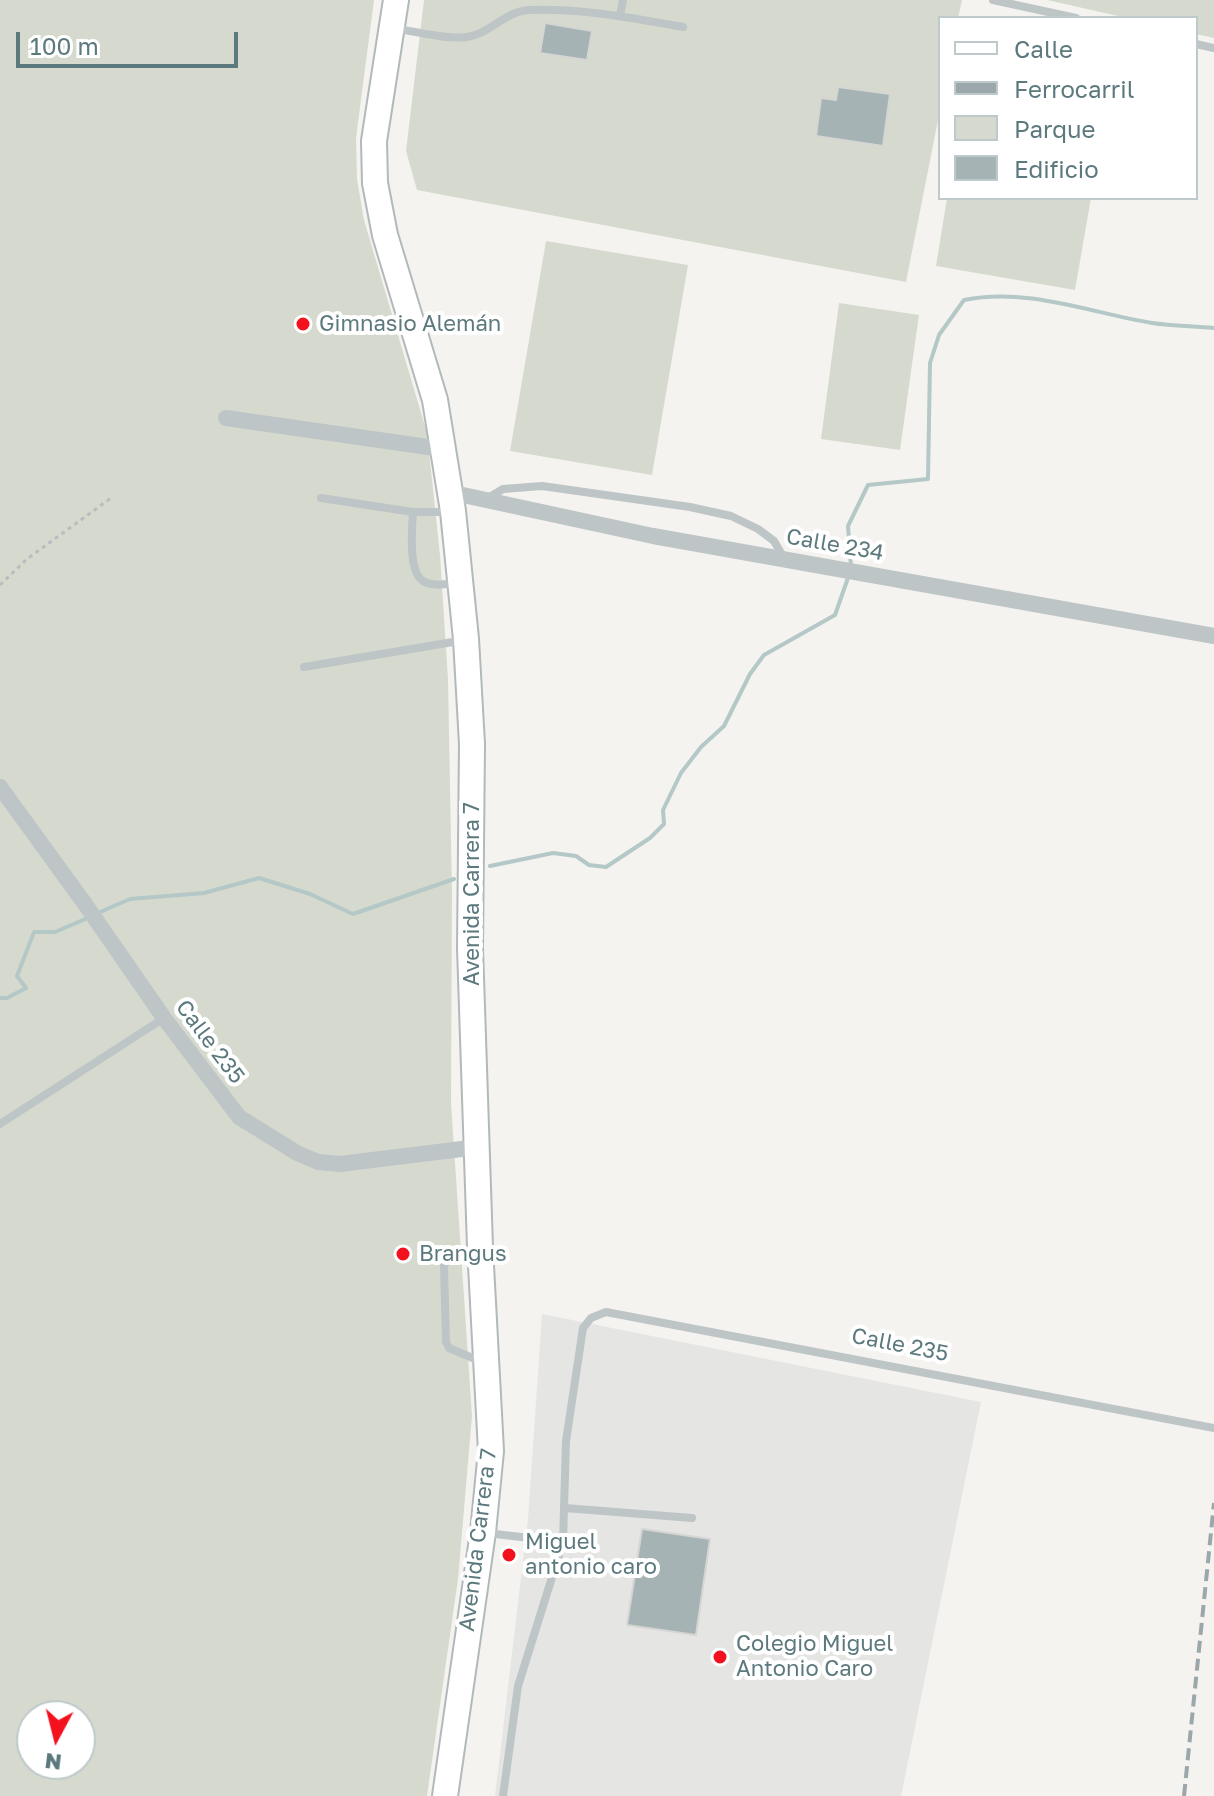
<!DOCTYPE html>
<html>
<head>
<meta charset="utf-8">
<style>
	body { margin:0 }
	#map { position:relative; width:1214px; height:1796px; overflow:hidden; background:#f5f3ef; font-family:"Golos Text",sans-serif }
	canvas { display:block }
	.legend { position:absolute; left:938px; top:16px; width:260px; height:184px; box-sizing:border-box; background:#fff; border:2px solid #bec9cb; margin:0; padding:10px 14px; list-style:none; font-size:24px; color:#5c797e }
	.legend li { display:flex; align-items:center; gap:16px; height:40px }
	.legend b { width:40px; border:2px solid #bec9cb }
	.north { position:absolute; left:16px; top:1700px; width:80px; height:80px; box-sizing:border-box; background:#fff; border:2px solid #bec9cb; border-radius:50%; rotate:187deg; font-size:22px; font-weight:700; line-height:32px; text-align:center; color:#5c797e }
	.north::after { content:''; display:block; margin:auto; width:28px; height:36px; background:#f3111d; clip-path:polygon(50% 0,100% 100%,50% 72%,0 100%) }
	.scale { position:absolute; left:16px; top:32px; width:222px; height:36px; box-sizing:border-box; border:4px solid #5c797e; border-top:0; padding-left:10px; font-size:24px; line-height:28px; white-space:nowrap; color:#5c797e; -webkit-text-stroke:6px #fff; paint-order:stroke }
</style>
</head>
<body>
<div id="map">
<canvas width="1214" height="1796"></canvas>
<ul class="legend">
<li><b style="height:10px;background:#fff"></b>Calle</li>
<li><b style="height:10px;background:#9ba7aa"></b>Ferrocarril</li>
<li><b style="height:22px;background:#d6dace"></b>Parque</li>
<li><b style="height:22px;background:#a5b3b5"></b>Edificio</li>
</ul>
<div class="north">N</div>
<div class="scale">100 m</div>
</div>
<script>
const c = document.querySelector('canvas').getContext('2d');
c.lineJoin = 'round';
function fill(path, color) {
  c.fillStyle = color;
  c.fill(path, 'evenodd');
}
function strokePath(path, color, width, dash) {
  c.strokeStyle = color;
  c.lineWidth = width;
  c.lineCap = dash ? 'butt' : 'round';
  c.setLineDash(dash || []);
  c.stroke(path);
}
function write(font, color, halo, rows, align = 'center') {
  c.font = font + ' "Golos Text",sans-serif';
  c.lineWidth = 8;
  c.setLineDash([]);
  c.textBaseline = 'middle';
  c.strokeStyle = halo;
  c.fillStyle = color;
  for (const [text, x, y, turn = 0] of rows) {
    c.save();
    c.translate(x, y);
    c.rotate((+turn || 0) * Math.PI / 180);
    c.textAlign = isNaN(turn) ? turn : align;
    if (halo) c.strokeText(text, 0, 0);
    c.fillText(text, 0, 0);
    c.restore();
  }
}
const built = new Path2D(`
	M542,1314L981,1402L901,1796H495L528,1519Z`);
const green = new Path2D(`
	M0,0H374L356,138L357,179L364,220L427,433L440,555L448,679L452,893L451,1103L472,1416L458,1579L427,1796H0ZM32,1716H80V1764H32Z
	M424,0H962L958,18H940V110L906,282L417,190L406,151Z
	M1047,0H1214V38L1196,34V18H1127Z
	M947,198H1091L1075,290L936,266Z
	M546,241L688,265L652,475L510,451Z
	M839,303L919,315L900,450L821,439Z`);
const stream = new Path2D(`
	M851,567L848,526L868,485L928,479L930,363L939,335L964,300C1027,287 1091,313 1152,323C1173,326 1194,326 1214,328
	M490,866L553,853L576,856L589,865L606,867L650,838L664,824L663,810L681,773L701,747L724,726L750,674L764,655L835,615L849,575
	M98,913L130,899L204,893L259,878L310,894L353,914L454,879
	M0,998H7L26,988L17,976L34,932H55L90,917`);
const building = new Path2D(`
	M545,23L592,31L587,60L540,53Z
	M838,87L890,94L883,146L816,136L821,98L836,100Z
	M642,1529L710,1539L696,1635L627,1625Z`);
const path = new Path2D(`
	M0,585L27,559L111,498`);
const lane = new Path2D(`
	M993,0L1076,18
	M620,16L623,0
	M393,28C412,31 450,40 467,37C490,34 505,11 529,10C580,8 633,18 683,27
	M1196,44L1214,48
	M321,498L413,512
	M488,498L503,489L542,486L690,507L731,516L758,529L774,541L784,558
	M450,512H413C412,529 408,572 423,581C433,587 446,584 456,583
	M304,667L465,640
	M0,1124L164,1018
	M475,1249L448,1261L444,1265L446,1342L449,1348L482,1362
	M565,1508L692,1518
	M487,1533L563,1542L566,1441L583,1328L591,1318L606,1312L1214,1428
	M503,1796L518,1686L563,1542`);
const street = new Path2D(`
	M226,418L442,449
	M449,492L653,536L1214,636
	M0,787L85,904L164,1018L239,1117L297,1153L318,1162L340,1164L478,1147`);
const primary = new Path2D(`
	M396,0L374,141L375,183L385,235L435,400L453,511L466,639L472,744L470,948L480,1247L491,1451L483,1532L445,1796`);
const rail = new Path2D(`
	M1184,1796L1214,1503`);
const markers = [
	[303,324,8,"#f3111d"],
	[403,1254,8,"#f3111d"],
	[509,1555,8,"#f3111d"],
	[720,1657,8,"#f3111d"]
];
const poiNames = [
	["Gimnasio Alemán",319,324],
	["Brangus",419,1254],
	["Miguel",525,1542],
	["antonio caro",525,1567],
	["Colegio Miguel",736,1644],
	["Antonio Caro",736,1669]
];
const streetNames = [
	["Calle 234",835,545,10],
	["Avenida Carrera 7",472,894,-90],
	["Calle 235",210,1042,53],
	["Calle 235",900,1345,11],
	["Avenida Carrera 7",478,1540,-83]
];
fill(built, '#e5e5e3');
fill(green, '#d6dace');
strokePath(stream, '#b3c8c7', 4);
fill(building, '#a5b3b5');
strokePath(building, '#d5d5d3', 2);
strokePath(primary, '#b1b9bb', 28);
strokePath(path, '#b8bdbe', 3, [4, 4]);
strokePath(lane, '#bec5c7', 8);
strokePath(street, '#bec5c7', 16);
strokePath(primary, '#fff', 24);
strokePath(rail, '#9ba7aa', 4, [12, 6]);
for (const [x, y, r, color] of markers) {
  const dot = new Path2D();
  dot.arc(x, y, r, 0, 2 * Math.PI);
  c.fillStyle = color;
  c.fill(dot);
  strokePath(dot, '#fff', 3);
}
write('22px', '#5c797e', '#fff', poiNames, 'left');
write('22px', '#5c797e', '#fff', streetNames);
</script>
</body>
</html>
